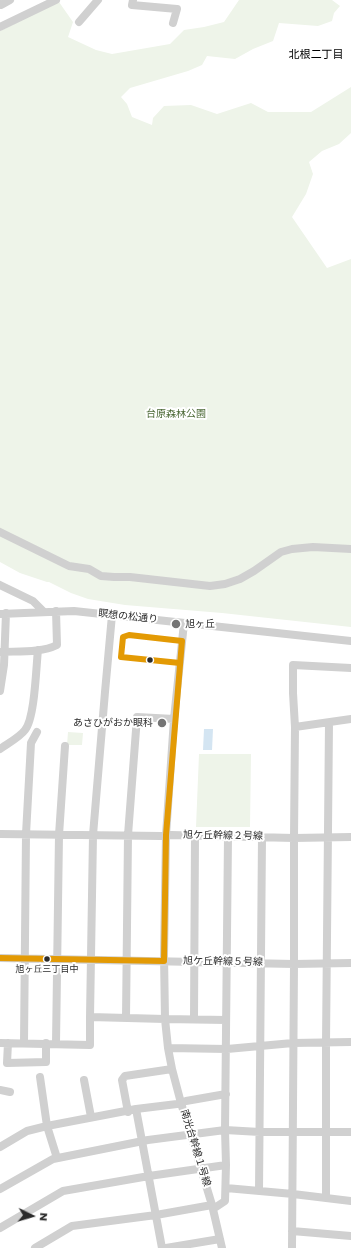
<!DOCTYPE html>
<html>
<head>
<meta charset="utf-8">
<style>
	body { margin:0 }
	#map { position:relative; width:351px; height:1248px; overflow:hidden; background:#fff; font-family:Poppins,sans-serif }
	canvas { display:block }
	.north { position:absolute; left:12px; top:1196px; width:40px; height:40px; -webkit-text-stroke:3px #fff; paint-order:stroke; rotate:95deg; font-size:11px; font-weight:700; line-height:16px; text-align:center; color:#2b2b2b }
	.north::after { content:''; display:block; margin:auto; width:14px; height:18px; background:#2b2b2b; clip-path:polygon(50% 0,100% 100%,50% 72%,0 100%) }
</style>
</head>
<body>
<div id="map">
<canvas width="351" height="1248"></canvas>
<div class="north">N</div>
</div>
<script>
const c = document.querySelector('canvas').getContext('2d');
c.lineJoin = 'round';
function fill(path, color) {
  c.fillStyle = color;
  c.fill(path, 'evenodd');
}
function strokePath(path, color, width, dash) {
  c.strokeStyle = color;
  c.lineWidth = width;
  c.lineCap = dash ? 'butt' : 'round';
  c.setLineDash(dash || []);
  c.stroke(path);
}
function write(font, color, halo, rows, align = 'center') {
  c.font = font + ' Poppins,"Noto Sans JP",sans-serif';
  c.lineWidth = 4;
  c.setLineDash([]);
  c.textBaseline = 'middle';
  c.strokeStyle = halo;
  c.fillStyle = color;
  for (const [text, x, y, turn = 0] of rows) {
    c.save();
    c.translate(x, y);
    c.rotate((+turn || 0) * Math.PI / 180);
    c.textAlign = isNaN(turn) ? turn : align;
    if (halo) c.strokeText(text, 0, 0);
    c.fillText(text, 0, 0);
    c.restore();
  }
}
const green = new Path2D(`
	M239,0H332L340,6L334,13L332,21L318,26L279,23L273,41L253,49L235,59L207,56L202,65L188,71L130,88L121,97L127,104L132,117L152,125L153,118L164,106L191,105L217,114L251,103L268,112H311L351,87V133L339,144L322,151L309,162L313,174L306,194L292,217L327,268L351,259V627L222,613L125,605L88,599L71,593L49,582H47L20,573L0,562V31L59,2L73,22L68,37L96,50L112,54L170,44L184,30L204,27L224,22Z
	M68,732L83,733L82,745H67Z
	M199,754H251L250,827H196Z`);
const water = new Path2D(`
	M204,729H213L212,750H203Z`);
const minor = new Path2D(`
	M133,0L132,5L177,9L173,23
	M0,4L1,5L10,0
	M79,22L98,0
	M0,27L56,0
	M0,532L69,566L89,569L101,576L114,577H130L210,586L225,584L240,579L254,571L281,552L292,549L313,547L351,549
	M0,585L33,601L43,611
	M0,614L74,611L351,641
	M184,623L174,719L166,835L164,955L165,1019L168,1048L172,1069L181,1103L212,1205L222,1248
	M0,652C18,651 41,653 57,645L56,611
	M0,691L4,665L6,613
	M295,727L351,719
	M0,749C7,744 20,737 25,730C35,718 36,667 38,650
	M0,834L161,836L171,835L294,838L351,837
	M0,958L294,964L351,963
	M90,1017L93,835L105,692L112,615
	M126,1018L128,835L137,717L174,719
	M194,1019L195,836
	M0,1043L90,1045V1017L165,1019L226,1020
	M8,1043L7,1063L46,1062V1043
	M24,1043L26,834L31,743L37,732
	M56,1043L59,835L65,746
	M168,1048L227,1049L293,1043L351,1042
	M40,1077L47,1126L57,1158
	M84,1080L91,1117
	M0,1090L10,1092
	M136,1109L162,1248
	M128,1112L122,1080L125,1076L172,1069
	M0,1147L27,1131L47,1126L136,1109L177,1104L186,1101L226,1094
	M226,1188L293,1194L351,1201
	M0,1189L53,1159L148,1140L225,1130L260,1132H351
	M259,1191L262,837
	M326,1198V1043L329,723
	M213,1209L225,1201L226,1165L225,1130L228,837
	M0,1228L63,1191L149,1176L226,1165
	M292,1231L351,1236
	M35,1248L72,1226L156,1215L212,1205
	M166,1248L220,1239
	M292,1248L294,964V838L295,727L293,693V665L351,668`);
const bus1 = new Path2D(`
	M0,958L164,961L166,835L182,641L129,635L123,637L121,657L180,663`);
const markers = [
	[176,624,5,"#757575"],
	[150,660,3.5,"#2b2b2b"],
	[162,723,5,"#757575"],
	[47,959,3.5,"#2b2b2b"]
];
const busNames = [
	["旭ヶ丘三丁目中",47,970]
];
const parkNames = [
	["台原森林公園",176,414]
];
const streetNames = [
	["瞑想の松通り",128,617,6],
	["旭ケ丘幹線２号線",223,836,1],
	["旭ケ丘幹線５号線",223,962,1],
	["南光台幹線１号線",195,1148,73]
];
const poiNames = [
	["旭ヶ丘",185,624],
	["あさひがおか眼科",153,723,"right"]
];
const neighbourhoodNames = [
	["北根二丁目",316,55]
];
fill(green, '#eef4e9');
fill(water, '#d4e5f2');
strokePath(minor, '#d0d0d0', 8);
strokePath(bus1, '#e39a04', 6);
for (const [x, y, r, color] of markers) {
  const dot = new Path2D();
  dot.arc(x, y, r, 0, 2 * Math.PI);
  c.fillStyle = color;
  c.fill(dot);
  strokePath(dot, '#fff', 1.5);
}
write('9px', '#2b2b2b', '#fff', busNames);
write('10px', '#4c6936', '#fff', parkNames);
write('10px', '#2b2b2b', '#fff', streetNames);
write('10px', '#2b2b2b', '#fff', poiNames, 'left');
write('11px', '#000', '#fff', neighbourhoodNames);
</script>
</body>
</html>
